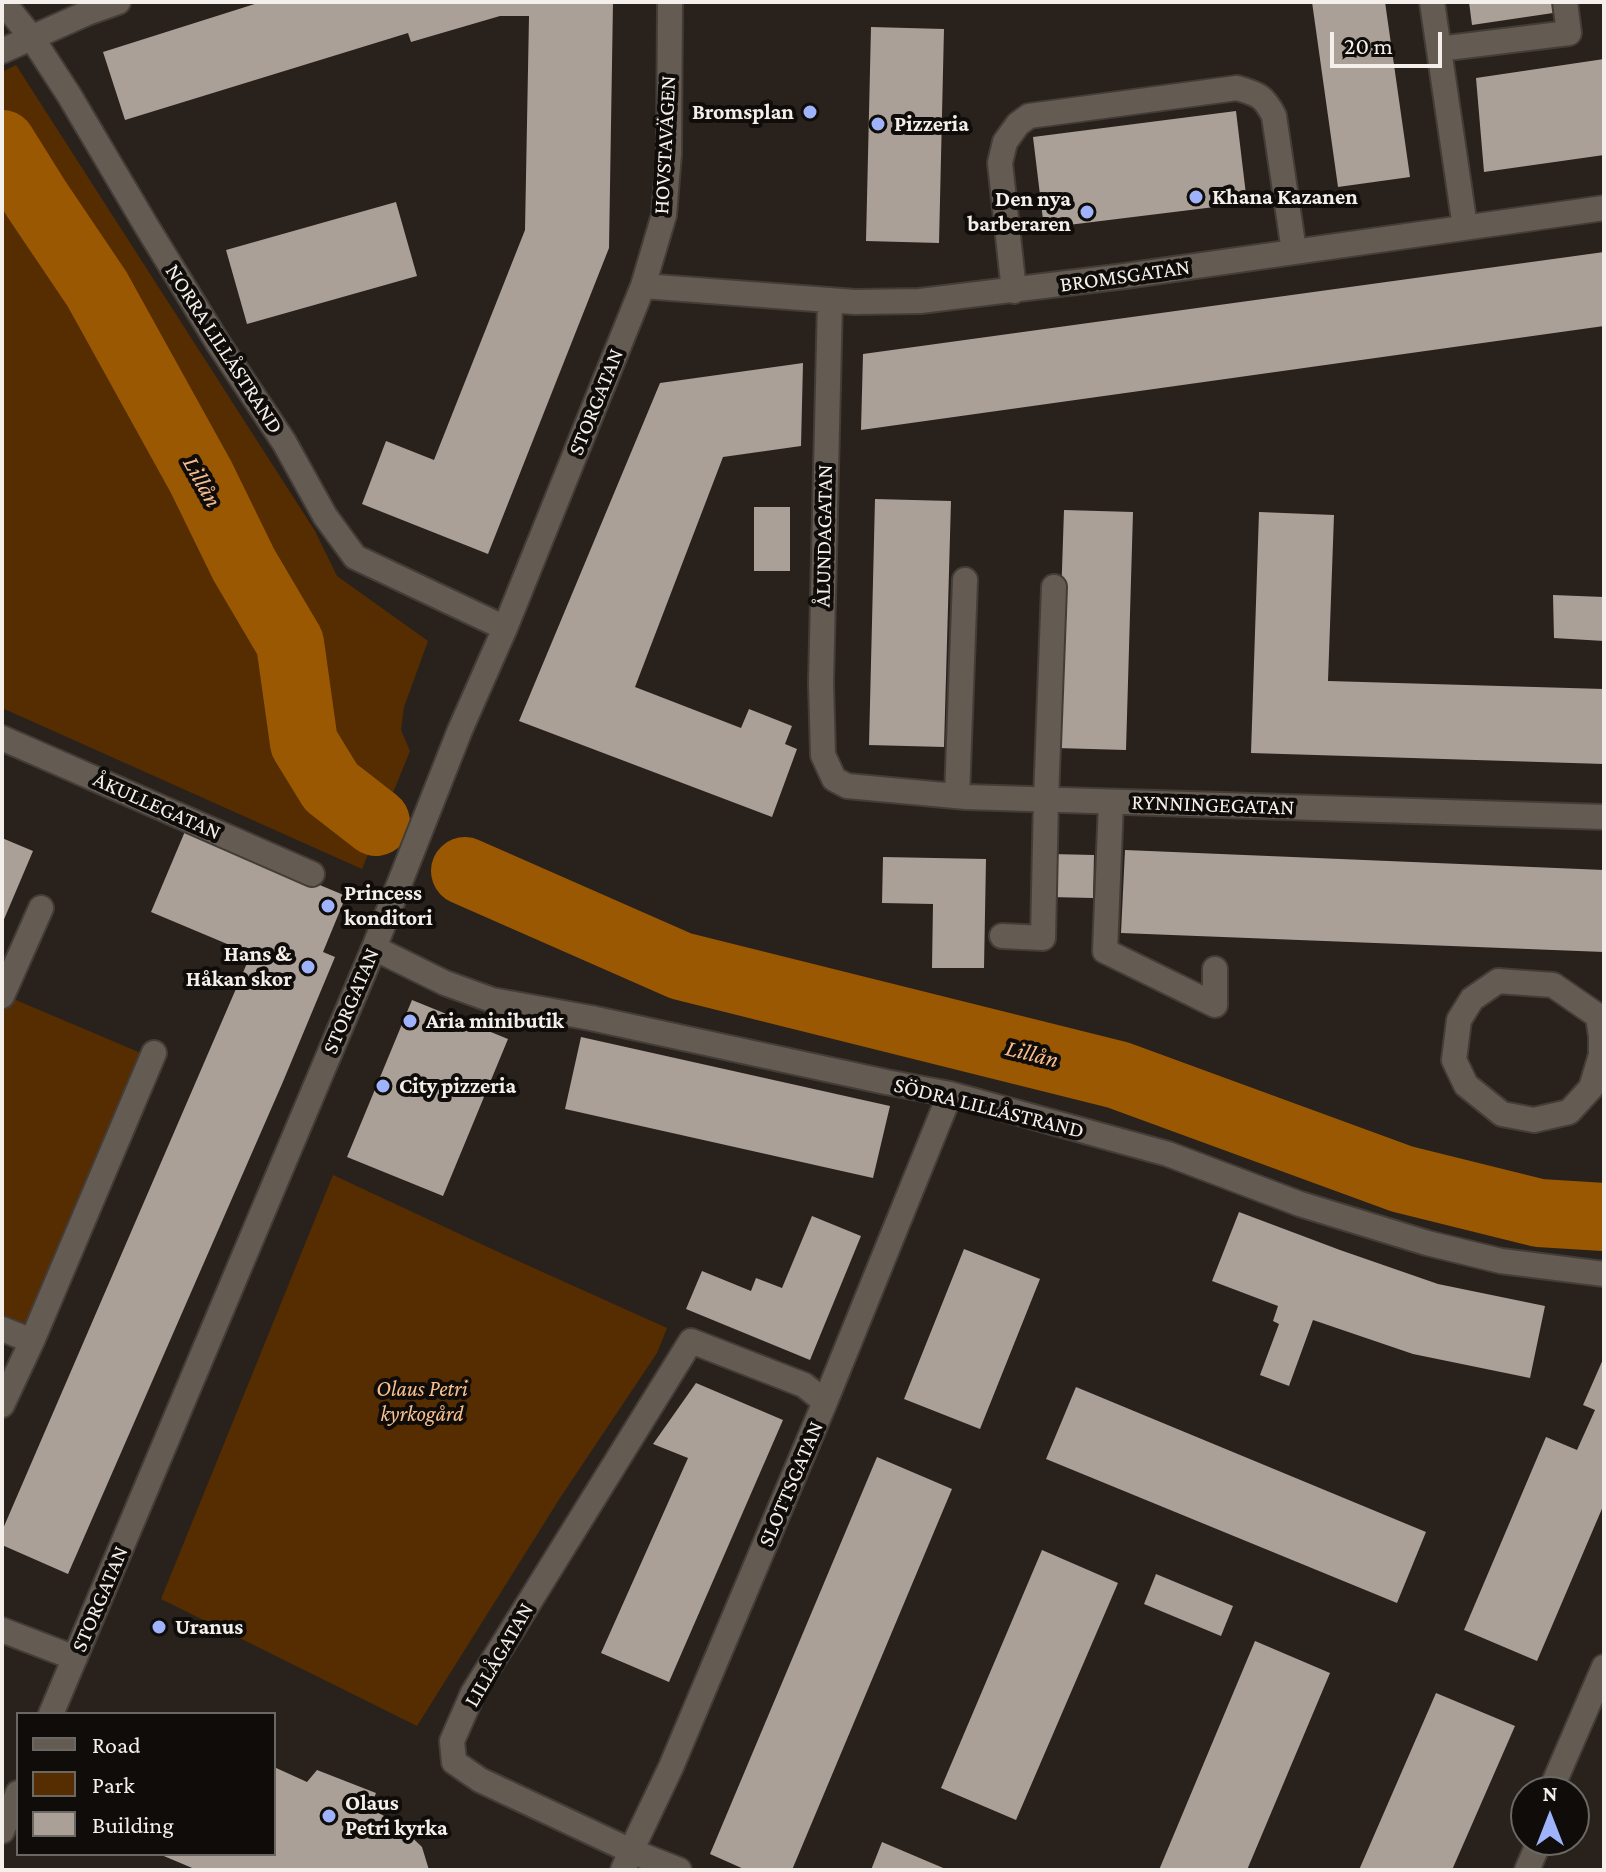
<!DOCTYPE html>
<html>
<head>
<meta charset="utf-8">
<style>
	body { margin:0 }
	#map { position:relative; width:1606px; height:1872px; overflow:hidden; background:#29211b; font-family:"Crimson Pro",serif }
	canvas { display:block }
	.frame { position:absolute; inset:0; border:4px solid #f4efea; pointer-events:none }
	.legend { position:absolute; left:16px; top:1712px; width:260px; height:144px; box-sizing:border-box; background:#0f0c09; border:2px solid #6b6763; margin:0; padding:10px 14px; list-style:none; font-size:24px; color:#f4efea }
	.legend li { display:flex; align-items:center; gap:16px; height:40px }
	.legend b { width:40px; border:2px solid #6b6763 }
	.north { position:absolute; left:1510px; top:1776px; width:80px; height:80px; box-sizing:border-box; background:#0f0c09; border:2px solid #6b6763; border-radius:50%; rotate:0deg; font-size:22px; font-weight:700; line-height:32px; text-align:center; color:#f4efea }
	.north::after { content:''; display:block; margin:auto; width:28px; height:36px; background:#9fb3fd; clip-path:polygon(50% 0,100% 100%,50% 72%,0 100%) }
	.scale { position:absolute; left:1330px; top:32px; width:112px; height:36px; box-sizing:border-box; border:4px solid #f4efea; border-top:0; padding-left:10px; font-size:24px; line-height:28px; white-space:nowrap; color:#f4efea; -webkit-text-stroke:6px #0f0c09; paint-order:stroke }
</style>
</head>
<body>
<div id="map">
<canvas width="1606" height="1872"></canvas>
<div class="frame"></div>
<ul class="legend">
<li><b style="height:10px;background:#645b53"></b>Road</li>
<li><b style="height:22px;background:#552d00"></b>Park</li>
<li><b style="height:22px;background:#aba098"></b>Building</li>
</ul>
<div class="north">N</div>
<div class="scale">20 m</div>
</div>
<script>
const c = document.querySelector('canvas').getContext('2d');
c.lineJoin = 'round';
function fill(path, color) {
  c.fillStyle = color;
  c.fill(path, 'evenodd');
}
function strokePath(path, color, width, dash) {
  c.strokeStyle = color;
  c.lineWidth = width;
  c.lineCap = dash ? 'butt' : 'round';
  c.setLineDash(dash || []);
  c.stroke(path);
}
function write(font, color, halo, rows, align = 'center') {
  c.font = font + ' "Crimson Pro",serif';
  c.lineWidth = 8;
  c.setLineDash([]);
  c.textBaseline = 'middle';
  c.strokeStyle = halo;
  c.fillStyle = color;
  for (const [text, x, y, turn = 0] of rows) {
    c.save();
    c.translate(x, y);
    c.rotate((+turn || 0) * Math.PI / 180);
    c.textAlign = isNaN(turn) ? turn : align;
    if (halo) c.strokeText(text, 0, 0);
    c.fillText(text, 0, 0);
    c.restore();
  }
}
const green = new Path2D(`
	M16,65L315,531L337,576L428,641L404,707L401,730L410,751L362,869L2,708V72Z
	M4,995L141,1053L25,1325L2,1315V999Z
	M333,1175L507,1256L667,1328L657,1353L560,1498L417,1726L161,1599Z`);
const river = new Path2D(`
	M2,144L37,200L97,289L201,477L244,565L290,643L304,743L331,787L376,822
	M465,871L681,966L1118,1075L1402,1179L1539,1213L1604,1217`);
const building = new Path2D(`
	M261,2H613L609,248L488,554L362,504L386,441L434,460L525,230L529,16H500L411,42L408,33L125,120L103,52Z
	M1312,2H1385L1410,177L1338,187Z
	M1469,2H1552L1553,13L1472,25Z
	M871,27L944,29L939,243L866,241Z
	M1604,59V155L1484,172L1476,78Z
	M1236,111L1247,203L1044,228L1033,137Z
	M396,202L417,276L247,324L226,250Z
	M1604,252V326L861,430L863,354Z
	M803,363L801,446L723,457L635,687L741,728L749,709L792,726L785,744L797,749L772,817L519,721L660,383Z
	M875,499L951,501L944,747L869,745Z
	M754,507H790V571H754Z
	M1064,510L1133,512L1126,750L1056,748Z
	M1259,512L1334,515L1328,681L1604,689V764L1251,753Z
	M1553,595L1604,597V641L1554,638Z
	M186,829L346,896L323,952L335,957L282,1084L68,1574L2,1545V1531L251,954L151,912Z
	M2,838L33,851L2,924Z
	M1125,850L1604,870V952L1121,933Z
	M1051,854L1094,855L1093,898L1050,897Z
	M883,857L986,859L984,968H932L933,904L882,903Z
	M412,1000L508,1039L443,1196L347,1157Z
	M581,1037L890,1106L873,1178L565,1109Z
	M1239,1212L1340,1250L1438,1284L1545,1306L1530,1378L1413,1354L1313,1320L1289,1386L1260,1375L1279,1324L1273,1321L1278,1306L1212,1281Z
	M812,1216L861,1236L810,1360L686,1309L702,1271L751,1291L756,1278L782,1288Z
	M964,1249L1040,1279L980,1429L904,1399Z
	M1604,1357V1504L1537,1661L1464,1630L1546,1437L1577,1450L1595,1410L1583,1405Z
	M696,1383L783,1420L669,1682L601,1653L688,1458L653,1444Z
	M1076,1387L1426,1532L1397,1603L1046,1459Z
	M877,1457L952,1489L792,1870H746L710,1854Z
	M1042,1550L1118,1583L1016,1820L941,1788Z
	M1156,1574L1233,1606L1221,1636L1144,1604Z
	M1255,1641L1330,1673L1247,1870H1159Z
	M1436,1693L1515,1726L1452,1870H1359Z
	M274,1767L307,1782L317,1770L376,1793L370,1808L398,1824L422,1847L429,1870H197L159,1854H274Z
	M882,1842L948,1870H871Z`);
const minor = new Path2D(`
	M3,2L32,38L69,95L147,227L218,343L284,442L325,516L355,557L505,628
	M1432,2L1465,227
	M1439,49L1569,33L1565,2
	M2,51L87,13L118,2
	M643,286L855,302L920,301L1125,276L1604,208
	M1014,291L1000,163L1005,142L1018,124L1029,116L1237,88C1258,94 1264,96 1274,116L1294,251
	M830,300L821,683L823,755L834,779L847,786L966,797L1604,817
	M2,738L312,874
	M957,796L965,580
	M1111,802L1105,951L1215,1005V969
	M1002,936L1043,938L1046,799L1054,587
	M374,948L445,983L492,1000L591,1018L886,1082L950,1094L1168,1154L1300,1204L1427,1243L1501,1261L1604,1274
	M2,996L41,908
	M1598,1016L1601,1037V1055L1591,1088L1569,1112L1534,1120L1502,1114L1466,1085L1454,1060L1459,1020L1472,999L1498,981L1553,985L1598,1016L1604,1017
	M2,1329L32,1341
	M2,1405L32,1341L154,1053
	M2,1630L75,1658
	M51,1714L374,948L460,730L505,628L643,286L664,215L669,154L670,2
	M1550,1792L1604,1667
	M2,1831L18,1793
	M623,1870L631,1851L671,1767L825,1402L950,1094
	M679,1870L631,1851L480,1780L454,1762L452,1741L473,1693L691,1341L804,1385L825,1402
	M1527,1870L1537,1847V1840`);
const markers = [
	[810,112,8,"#9fb3fd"],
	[878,124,8,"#9fb3fd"],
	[1196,197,8,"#9fb3fd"],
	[1087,212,8,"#9fb3fd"],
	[328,906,8,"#9fb3fd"],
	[308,967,8,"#9fb3fd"],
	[410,1021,8,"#9fb3fd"],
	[383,1086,8,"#9fb3fd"],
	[159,1627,8,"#9fb3fd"],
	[329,1816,8,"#9fb3fd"]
];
const poiNames = [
	["Bromsplan",794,112,"right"],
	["Pizzeria",894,124],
	["Khana Kazanen",1212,197],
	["Den nya",1071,199,"right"],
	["barberaren",1071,224,"right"],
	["Princess",344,893],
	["konditori",344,918],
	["Hans &",292,954,"right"],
	["Håkan skor",292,979,"right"],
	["Aria minibutik",426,1021],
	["City pizzeria",399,1086],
	["Uranus",175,1627],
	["Olaus",345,1803],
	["Petri kyrka",345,1828]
];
const streetNames = [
	["HOVSTAVÄGEN",665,145,-87],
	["BROMSGATAN",1125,276,-8],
	["NORRA LILLÅSTRAND",224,349,57],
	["STORGATAN",596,402,-68],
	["ÅLUNDAGATAN",824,536,-89],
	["RYNNINGEGATAN",1213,805,2],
	["ÅKULLEGATAN",157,806,24],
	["STORGATAN",351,1001,-67],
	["SÖDRA LILLÅSTRAND",989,1108,14],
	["SLOTTSGATAN",791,1484,-67],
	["STORGATAN",100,1599,-67],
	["LILLÅGATAN",499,1655,-60]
];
const parkNames = [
	["Olaus Petri",422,1389],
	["kyrkogård",422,1414]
];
const waterNames = [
	["Lillån",202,482,61],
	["Lillån",1032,1054,14]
];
fill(green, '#552d00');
strokePath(river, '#9b5803', 68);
fill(building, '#aba098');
strokePath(minor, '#443d37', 28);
strokePath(minor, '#645b53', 24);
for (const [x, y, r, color] of markers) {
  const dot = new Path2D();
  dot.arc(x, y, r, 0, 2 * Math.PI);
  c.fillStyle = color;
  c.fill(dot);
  strokePath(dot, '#0f0c09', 3);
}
write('bold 22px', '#f4efea', '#0f0c09', poiNames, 'left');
write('22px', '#f4efea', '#0f0c09', streetNames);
write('italic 22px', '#f9c190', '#0f0c09', parkNames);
write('italic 24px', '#f7bf8f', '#0f0c09', waterNames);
</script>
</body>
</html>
